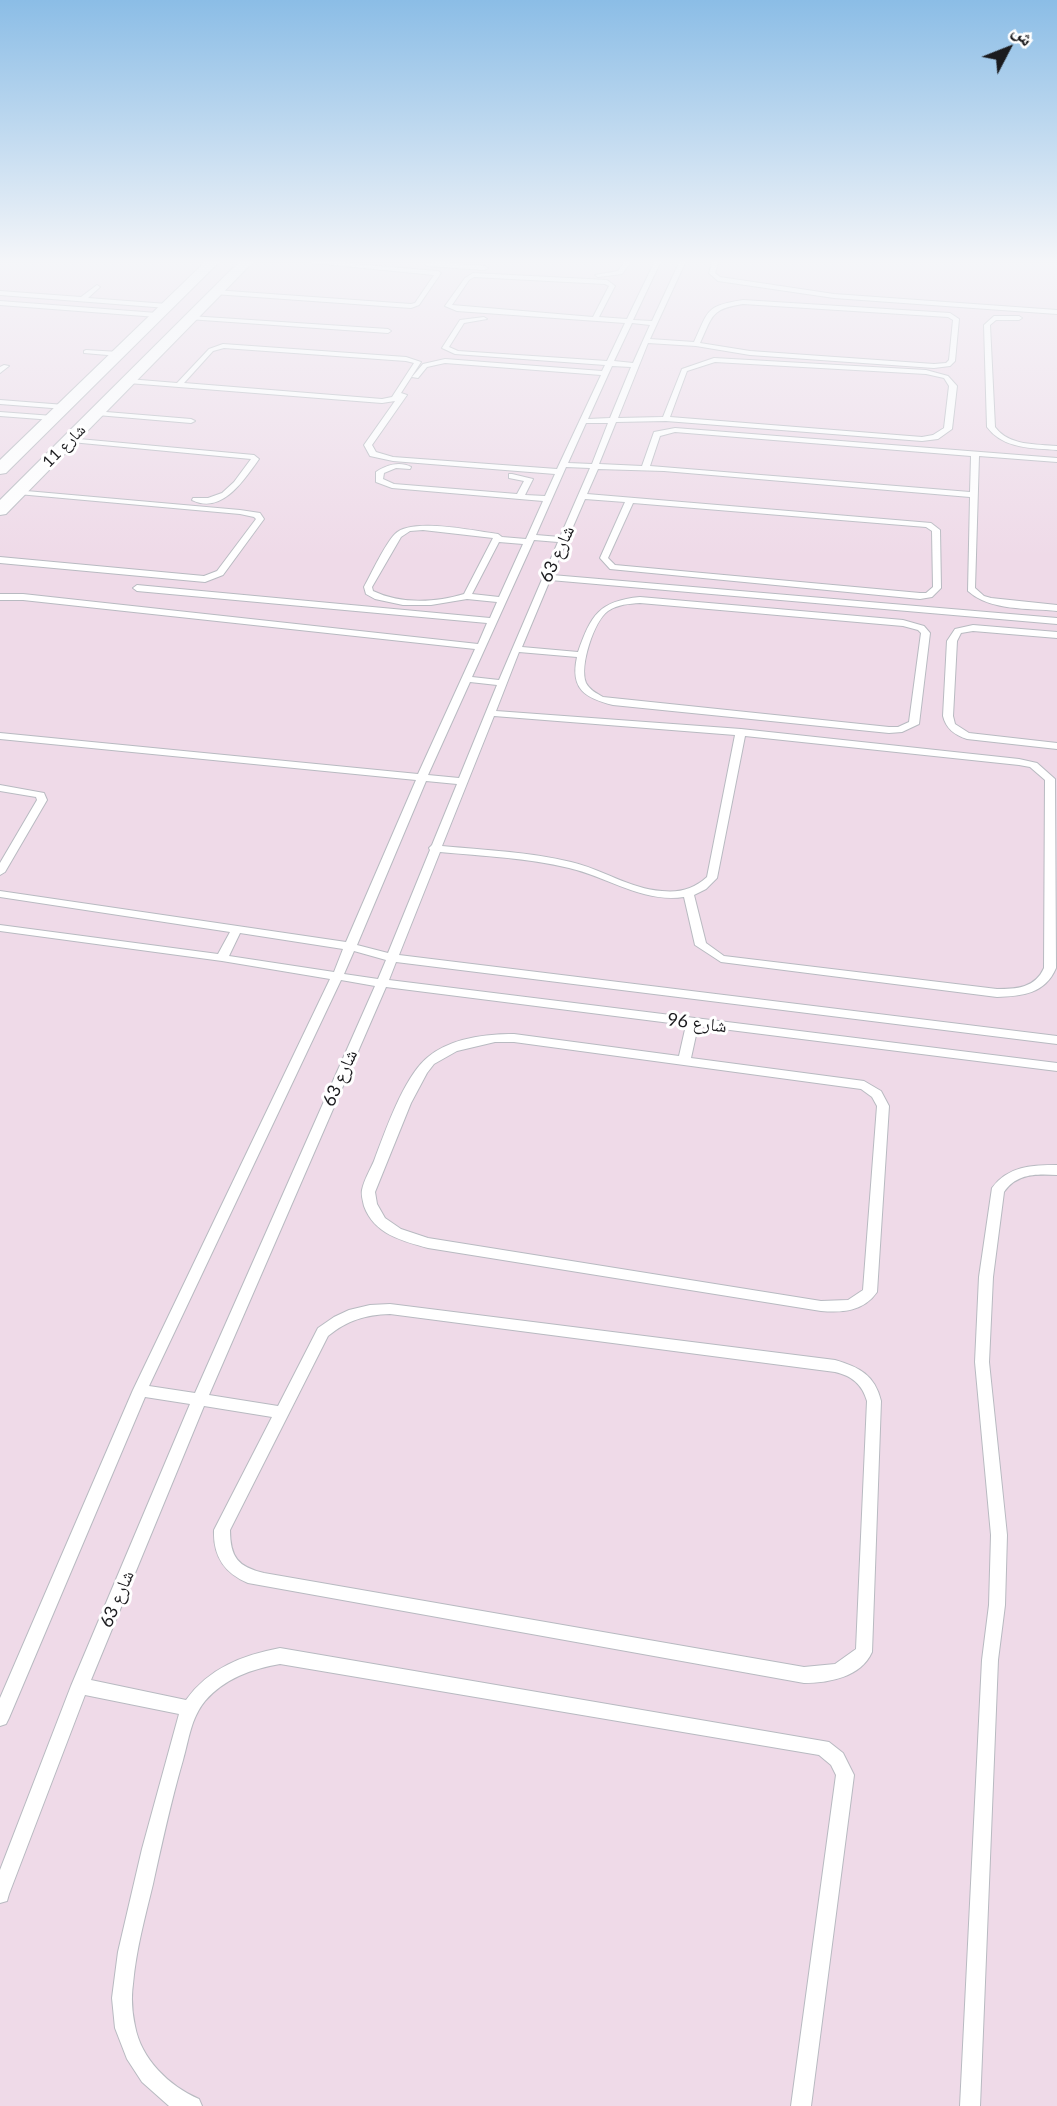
<!DOCTYPE html>
<html>
<head>
<meta charset="utf-8">
<style>
	body { margin:0 }
	#map { position:relative; width:1057px; height:2106px; overflow:hidden; background:#e8ebf2; font-family:Lato,"Noto Naskh Arabic",sans-serif }
	canvas { display:block }
	.north { position:absolute; left:973px; top:14px; width:70px; height:70px; -webkit-text-stroke:5px #fff; paint-order:stroke; rotate:48deg; font-size:19px; font-weight:700; line-height:28px; text-align:center; color:#1b1b1e }
	.north::after { content:''; display:block; margin:auto; width:24px; height:32px; background:#1b1b1e; clip-path:polygon(50% 0,100% 100%,50% 72%,0 100%) }
</style>
</head>
<body>
<div id="map">
<canvas width="1057" height="2106"></canvas>
<div class="north">ش</div>
</div>
<script>
const c = document.querySelector('canvas').getContext('2d');
c.lineJoin = 'round';
function fill(path, color) {
  c.fillStyle = color;
  c.fill(path, 'evenodd');
}
function strokePath(path, color, width, dash) {
  c.strokeStyle = color;
  c.lineWidth = width;
  c.lineCap = dash ? 'butt' : 'round';
  c.setLineDash(dash || []);
  c.stroke(path);
}
function write(font, color, halo, rows, align = 'center') {
  c.font = font + ' Lato,"Noto Naskh Arabic",sans-serif';
  c.lineWidth = 6;
  c.setLineDash([]);
  c.textBaseline = 'middle';
  c.strokeStyle = halo;
  c.fillStyle = color;
  for (const [text, x, y, turn = 0] of rows) {
    c.save();
    c.translate(x, y);
    c.rotate((+turn || 0) * Math.PI / 180);
    c.textAlign = isNaN(turn) ? turn : align;
    if (halo) c.strokeText(text, 0, 0);
    c.fillText(text, 0, 0);
    c.restore();
  }
}
const industrial = new Path2D(`
	M0,263H1057V2106H0Z`);
const lane = new Path2D(`
	M313,263H341L438,271L441,273L419,305L411,308L214,294L211,292L214,290L411,304L415,303L434,275Z
	M443,263L485,266L488,268L485,270L427,266L424,264Z
	M624,263H630L622,274L598,277L595,275L618,271Z
	M654,263H660L633,320L652,321L679,263H685L650,339L694,342C709,310 705,306 743,300L950,313L959,319L955,361L950,366L934,368L750,355L696,346L648,343L618,418L663,417L682,369L714,358L926,370L948,376L957,386L952,429L938,439L922,441L666,421L616,422L599,464L642,466L654,432L675,428L1057,458V462L979,456L975,588L984,596L991,598L1057,605V611C1028,608 990,611 968,591L970,497L664,471L598,469L587,494L931,523L940,530L941,588L932,597L920,599L610,569L600,558L625,502L585,499L552,575L1057,618V624L550,580L522,647L578,652C591,615 599,601 640,597L903,620L924,626L930,633L919,724L902,732L889,733L613,705C585,698 570,689 577,657L519,652L496,711L741,729L1019,759L1037,763L1055,779L1056,968C1045,994 1022,996 997,997L721,962L695,945L684,897C642,903 608,877 569,868C527,858 483,856 440,852L399,955L1057,1036V1044L396,962L389,980L1057,1063V1071L698,1026L691,1058L864,1081L881,1091L889,1106L877,1292C864,1311 843,1313 821,1311L428,1248C402,1241 374,1234 364,1206C363,1201 361,1195 362,1190C364,1180 370,1170 374,1161C385,1132 404,1076 428,1057C451,1038 485,1034 514,1034L679,1056L686,1025L386,987L209,1395L278,1406L318,1328L334,1317L349,1310L370,1305L390,1304L835,1360C859,1367 875,1375 881,1401L872,1652C861,1677 829,1683 804,1683L248,1583C224,1573 213,1556 214,1530L272,1417L204,1406L91,1680L186,1700C209,1668 243,1655 280,1648L829,1742L843,1753L854,1775L811,2106H791L836,1775L831,1765L819,1755L280,1664C252,1669 225,1678 205,1701C191,1718 189,1739 183,1760C171,1801 162,1843 153,1884C145,1917 136,1950 133,1984C131,1998 132,2012 135,2026C141,2059 169,2086 199,2099L202,2106H169L142,2082L127,2059L115,2028L112,1998L118,1952L142,1849L179,1714L85,1695L9,1894L7,1901L0,1903V1870L71,1686L190,1404L145,1397L9,1718L6,1724L0,1726V1698L133,1390L330,979L222,961L0,931V925L218,954L230,932L0,897V891L346,942L416,780L0,739V733L418,774L475,649L23,600H0V594H23L478,644L487,623L137,591L133,588L137,585L490,618L497,602L467,599L431,605H403L375,599L366,594L364,587C371,574 385,544 395,534C411,517 475,531 498,534L502,537L526,539L543,501L392,488L376,482V472C386,465 400,461 411,467L410,469L396,468L384,473L383,479L394,484L517,494L524,481L509,478V474H512L533,479L525,495L545,496L555,474L393,461L370,456L364,445L395,401L382,403L128,383L124,381L128,379L177,383L209,349L223,344L406,357L421,362L401,393L407,395L372,445L376,452L393,457L557,469L601,375L445,363L427,367L418,378L412,377L423,364L445,359L602,371L605,365L455,354L442,348L460,320L484,317L487,319L464,323L449,347L458,351L607,361L625,323L457,311L445,306L465,278L473,273L607,280L615,286L599,317L627,319ZM474,277L605,284L609,286L593,317L452,305L469,280ZM743,304L948,317L953,320L949,360L946,363L934,364L750,351L700,343C713,315 711,309 743,304ZM632,323L650,325L633,363L614,361ZM224,348L406,361L414,363L392,397L382,399L184,383L213,351ZM715,362L926,374L944,378L949,386L944,428L933,435L922,437L670,417L687,371ZM612,366L631,367L610,418L588,419ZM586,423H608L592,464L568,463ZM675,432L971,456L970,492L650,466L660,436ZM566,467L590,468L560,537L536,535ZM633,503L926,527L932,531L933,587L926,593H920L615,565L608,558ZM423,530L493,538L464,594C435,603 400,604 373,591L372,587L401,537L410,531ZM534,540L558,542L499,680L472,677ZM499,542L523,544L499,597L472,594ZM640,603L903,626L918,630L921,633L909,722L898,727H889L603,697C596,693 590,690 586,683C579,666 594,621 608,611C618,604 629,604 640,603ZM470,682L497,685L459,778L428,775ZM494,716L735,735L707,877C694,889 679,893 662,891C630,889 602,869 571,862C529,852 485,850 442,846ZM745,736L1019,765L1030,767L1045,780L1044,968C1035,988 1017,989 997,989L724,956L706,943L694,895L706,889L717,878ZM426,781L457,784L432,845L429,848L430,850L388,953L357,945ZM240,933L343,949L334,972L229,956ZM354,951L386,960L378,979L344,974ZM341,980L375,986L195,1393L149,1386ZM495,1042H514L861,1089L872,1097L877,1106L863,1290L848,1300L821,1301L428,1238L401,1229L385,1218L377,1204L375,1192L411,1103L427,1073L434,1064L457,1051ZM390,1314L835,1372C852,1376 862,1384 867,1401L856,1649L835,1664L804,1667L264,1573C238,1567 230,1557 230,1530L328,1336C348,1320 365,1315 390,1314Z
	M712,263H718L715,273L720,277L834,294L1057,310V314L834,298L718,281L709,273Z
	M97,285L100,287L88,298L167,304L170,306L167,308L0,295V291L81,297Z
	M0,301L157,313L160,315L157,317L0,305Z
	M190,316L388,329L391,331L388,333L188,319L187,318Z
	M994,316H1019L1022,318L1019,320H996L990,325L995,427C1009,446 1036,444 1057,446V450C1032,448 1003,449 987,427L984,325Z
	M86,350L119,352L122,354L119,356L84,353V351Z
	M4,365L9,366L0,373V367Z
	M0,400L65,405L69,407L65,409L0,404Z
	M94,411L191,419L195,421L191,423L97,415L93,413Z
	M0,412L53,416L57,418L53,420L0,416Z
	M68,438L254,455L259,459C244,480 222,515 192,500L193,498H208L222,493L234,482L251,459L71,442H68Z
	M15,490L240,510L260,513L264,519L223,575L205,582L0,563V557L204,576L217,571L256,519L254,517L240,514L18,494L14,492Z
	M973,625L1057,632V638L973,631L961,633L957,641L953,716L955,724L969,733L1057,743V749L967,739C955,735 946,729 943,716L947,641L955,629Z
	M0,785L44,793L47,800L5,872L0,875V863L37,800L36,797L0,791Z
	M1057,1165V1175C1037,1174 1017,1173 1004,1192L993,1277L989,1362L1007,1535L1005,1605L998,1660L980,2106H960L982,1660L989,1605L991,1535L975,1362L979,1277L992,1188C1008,1166 1032,1165 1057,1165Z`);
const street = new Path2D(`
	M204,263H218L6,473L0,474V460Z
	M238,263H252L6,514L0,515V500Z`);
const farStreetnames = [
	["شارع 11",64,446,-45]
];
const streetNames = [
	["شارع 63",557,554,-66],
	["شارع 96",697,1023,7],
	["شارع 63",340,1078,-66],
	["شارع 63",117,1599,-67]
];
fill(industrial, '#efdae8');
strokePath(lane, '#b8bac1', 2);
strokePath(street, '#b8bac1', 2);
fill(lane, '#fff');
fill(street, '#fff');
const sky = c.createLinearGradient(0, 0, 0, 558);
sky.addColorStop(0, '#8bbde6');
sky.addColorStop(0.47, '#f5f6f9');
sky.addColorStop(1, '#f5f6f900');
c.fillStyle = sky;
c.fillRect(0, 0, 1057, 558);
write('16px', '#1b1b1e', '#fff', farStreetnames);
write('18px', '#1b1b1e', '#fff', streetNames);
</script>
</body>
</html>
